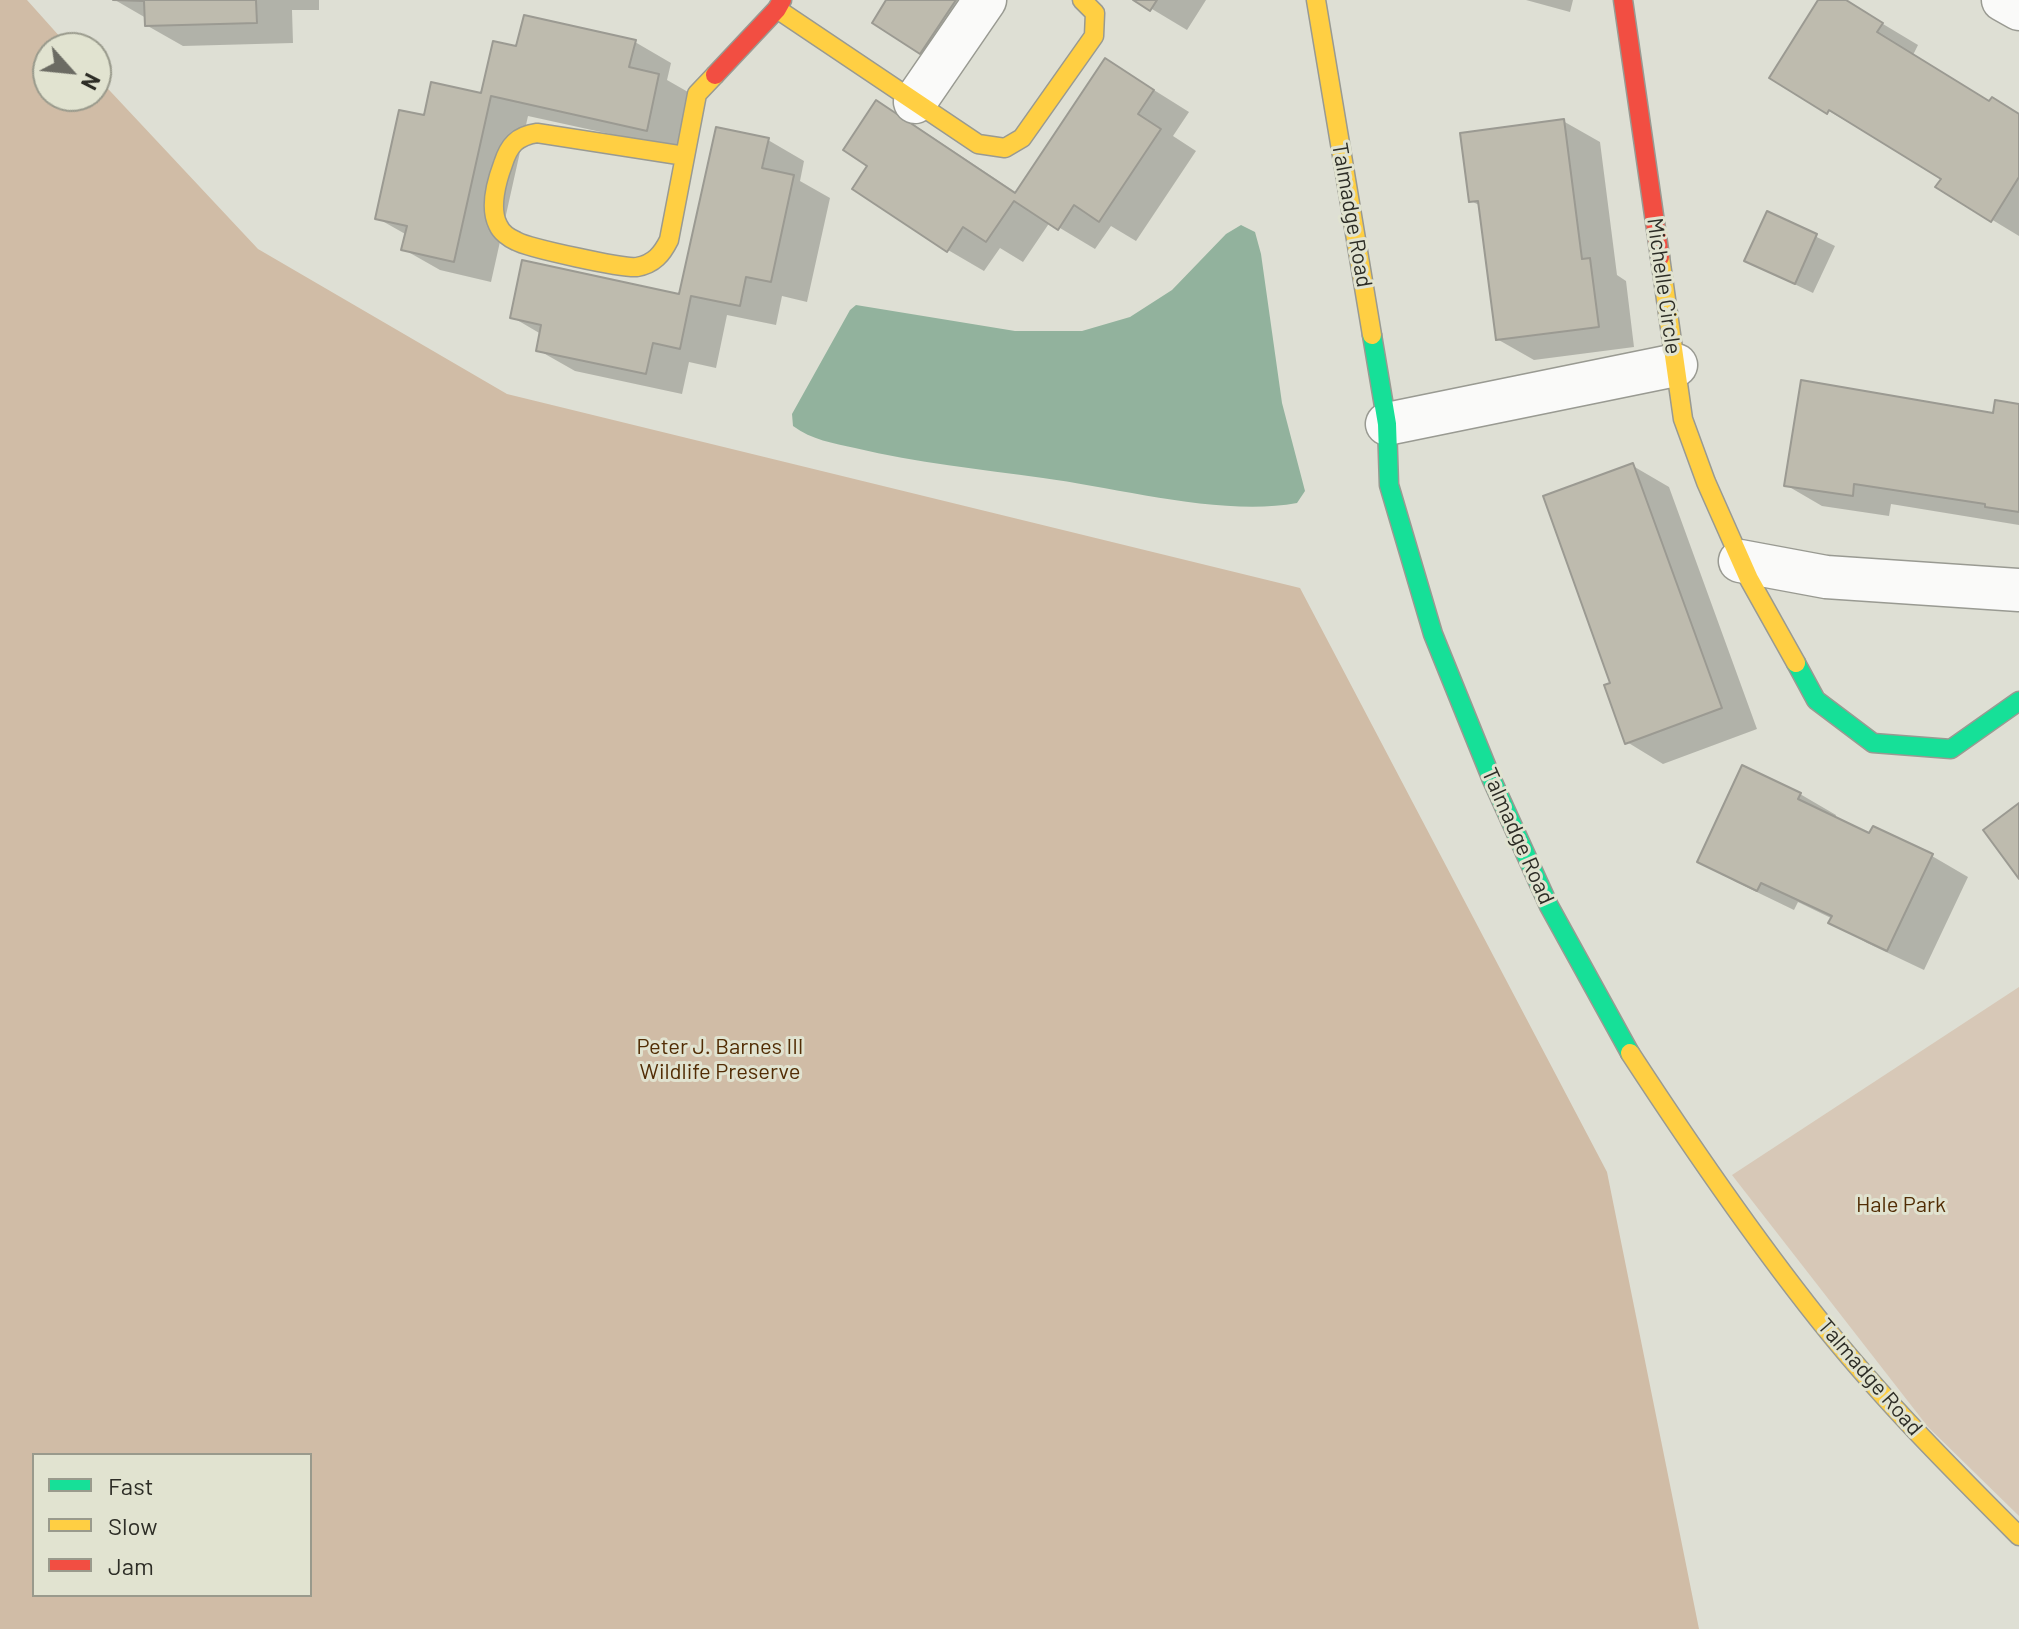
<!DOCTYPE html>
<html>
<head>
<meta charset="utf-8">
<style>
	body { margin:0 }
	#map { position:relative; width:2019px; height:1629px; overflow:hidden; background:#dedfd4; font-family:Barlow,sans-serif }
	canvas { display:block }
	.legend { position:absolute; left:32px; top:1453px; width:280px; height:144px; box-sizing:border-box; background:#e1e3d0; border:2px solid #999a8c; margin:0; padding:10px 14px; list-style:none; font-size:24px; color:#2d2d26 }
	.legend li { display:flex; align-items:center; gap:16px; height:40px }
	.legend b { width:40px; border:2px solid #999a8c }
	.north { position:absolute; left:32px; top:32px; width:80px; height:80px; box-sizing:border-box; background:#e1e3d0; border:2px solid #999a8c; border-radius:50%; rotate:117deg; font-size:22px; font-weight:700; line-height:32px; text-align:center; color:#2d2d26 }
	.north::after { content:''; display:block; margin:auto; width:28px; height:36px; background:#6b6b63; clip-path:polygon(50% 0,100% 100%,50% 72%,0 100%) }
</style>
</head>
<body>
<div id="map">
<canvas width="2019" height="1629"></canvas>
<ul class="legend">
<li><b style="height:10px;background:#16e098"></b>Fast</li>
<li><b style="height:10px;background:#ffcf43"></b>Slow</li>
<li><b style="height:10px;background:#f24e42"></b>Jam</li>
</ul>
<div class="north">N</div>
</div>
<script>
const c = document.querySelector('canvas').getContext('2d');
c.lineJoin = 'round';
function fill(path, color) {
  c.fillStyle = color;
  c.fill(path, 'evenodd');
}
function strokePath(path, color, width, dash) {
  c.strokeStyle = color;
  c.lineWidth = width;
  c.lineCap = dash ? 'butt' : 'round';
  c.setLineDash(dash || []);
  c.stroke(path);
}
function write(font, color, halo, rows, align = 'center') {
  c.font = font + ' Barlow,sans-serif';
  c.lineWidth = 6;
  c.setLineDash([]);
  c.textBaseline = 'middle';
  c.strokeStyle = halo;
  c.fillStyle = color;
  for (const [text, x, y, turn = 0] of rows) {
    c.save();
    c.translate(x, y);
    c.rotate((+turn || 0) * Math.PI / 180);
    c.textAlign = isNaN(turn) ? turn : align;
    if (halo) c.strokeText(text, 0, 0);
    c.fillText(text, 0, 0);
    c.restore();
  }
}
const green = new Path2D(`
	M2019,987V1516L1928,1427L1732,1175Z`);
const forest = new Path2D(`
	M0,0H27L70,48H48V96H96V76L258,249L507,394L1300,588L1607,1172L1699,1629H0ZM34,1455H310V1595H34Z`);
const water = new Path2D(`
	M1241,225L1255,232L1261,254L1282,403L1305,491L1297,503C1223,517 1119,488 1043,478C980,469 917,463 855,448C833,443 812,440 793,426L792,414L850,310L856,305L1015,331H1082L1130,317L1172,290L1226,234Z`);
const shadow = new Path2D(`
	M319,0V10H292L293,43L183,46L146,25V18L115,0Z
	M890,0H1005L957,74L875,22Z
	M1137,0H1206L1187,30Z
	M1526,0H1573L1570,12Z
	M1820,0H1843L1918,45L1913,55L1991,103L2019,115V236L1938,187L1944,178L1772,78Z
	M635,42L671,63L667,80L695,96L683,150L528,116L491,282L440,270L403,249L407,235L377,218L426,118L483,95L518,48Z
	M1106,60L1189,112L1173,136L1196,151L1136,241L1111,226L1095,249L1050,222L1023,262L1000,248L984,271L948,250L913,124L1017,193Z
	M1563,121L1600,142L1617,275L1626,281L1634,347L1534,360L1497,339L1481,206L1471,201Z
	M768,140L804,161L800,181L830,198L807,302L782,296L776,325L727,315L716,368L689,362L682,394L575,371L538,350L541,334L512,317L681,296Z
	M1768,213L1835,246L1813,293L1765,270Z
	M2019,406V525L1891,504L1889,516L1822,506L1786,485Z
	M1633,466L1669,487L1757,729L1663,764L1627,742L1613,684Z
	M1800,794L1836,815L1835,819L1870,836L1932,856L1968,877L1924,970L1867,943L1831,922L1833,919L1798,902L1794,910L1736,882L1699,861Z`);
const building = new Path2D(`
	M113,0H256L257,23L145,26L144,1Z
	M886,0H956L920,54L872,23Z
	M1133,0H1157L1150,11Z
	M1818,0H1846L1883,23L1877,32L1989,101L1992,97L2019,114V177L1991,222L1935,187L1941,179L1829,110L1827,114L1769,78Z
	M524,15L636,40L629,67L659,74L647,131L491,96L454,262L401,250L407,226L375,219L399,110L424,115L431,82L481,93L493,41L516,46Z
	M1105,58L1154,90L1138,114L1161,129L1099,222L1074,205L1058,230L1014,201L986,242L963,227L947,252L852,189L867,166L843,150L876,100L1015,193Z
	M1564,119L1582,259L1590,258L1599,327L1496,340L1478,201L1469,202L1460,133Z
	M716,127L769,138L762,168L794,175L771,282L746,277L740,306L691,296L680,349L653,343L646,374L536,351L541,325L510,318L522,260L679,294Z
	M1767,211L1817,234L1795,284L1744,261Z
	M1801,380L1993,413L1995,400L2019,404V512L1985,507V504L1854,484L1853,496L1784,486Z
	M1633,463L1722,708L1625,744L1604,685L1610,683L1543,496Z
	M1742,765L1801,793L1798,799L1869,833L1873,826L1933,854L1887,951L1828,923L1832,916L1761,883L1757,891L1697,862Z
	M2019,803V879L1983,830Z`);
const street = new Path2D(`
	M2003,0L2019,9
	M915,102L985,0
	M1387,424L1676,365
	M1740,561L1826,577L2019,590`);
const fast = new Path2D(`
	M1372,335L1387,424L1389,485L1433,634L1492,780L1549,906L1630,1053
	M1796,663L1816,700L1873,743L1951,749L2019,701`);
const slow = new Path2D(`
	M1316,0L1372,335
	M777,9L978,144L1005,148L1022,138L1094,36L1095,13L1082,0
	M685,156L537,133C517,136 509,145 503,164C497,180 489,208 498,225C501,232 509,238 516,241C528,248 625,269 637,267C654,264 662,254 669,240L697,94L715,75
	M1660,257L1683,419L1706,482L1749,579L1796,663
	M1630,1053C1692,1148 1757,1243 1828,1331C1887,1404 1953,1470 2019,1536`);
const jam = new Path2D(`
	M1623,0L1660,257
	M715,75L777,9L782,0`);
const streetNames = [
	["Talmadge Road",1352,215,80],
	["Michelle Circle",1664,286,82],
	["Talmadge Road",1518,836,66],
	["Talmadge Road",1870,1377,49]
];
const parkNames = [
	["Peter J. Barnes III",720,1047],
	["Wildlife Preserve",720,1072],
	["Hale Park",1901,1205]
];
fill(green, '#d7c8b7');
fill(forest, '#d0bca6');
fill(water, '#92b29d');
fill(shadow, '#0003');
fill(building, '#bebbae');
strokePath(building, '#9b9a92', 2);
strokePath(street, '#999a92', 45);
strokePath(fast, '#999a92', 21);
strokePath(slow, '#999a92', 21);
strokePath(jam, '#999a92', 21);
strokePath(street, '#fafaf9', 42);
strokePath(fast, '#16e098', 18);
strokePath(slow, '#ffcf43', 18);
strokePath(jam, '#f24e42', 18);
write('22px', '#2d2d26', '#e1e3d0', streetNames);
write('22px', '#522d05', '#e1e3d0', parkNames);
</script>
</body>
</html>
